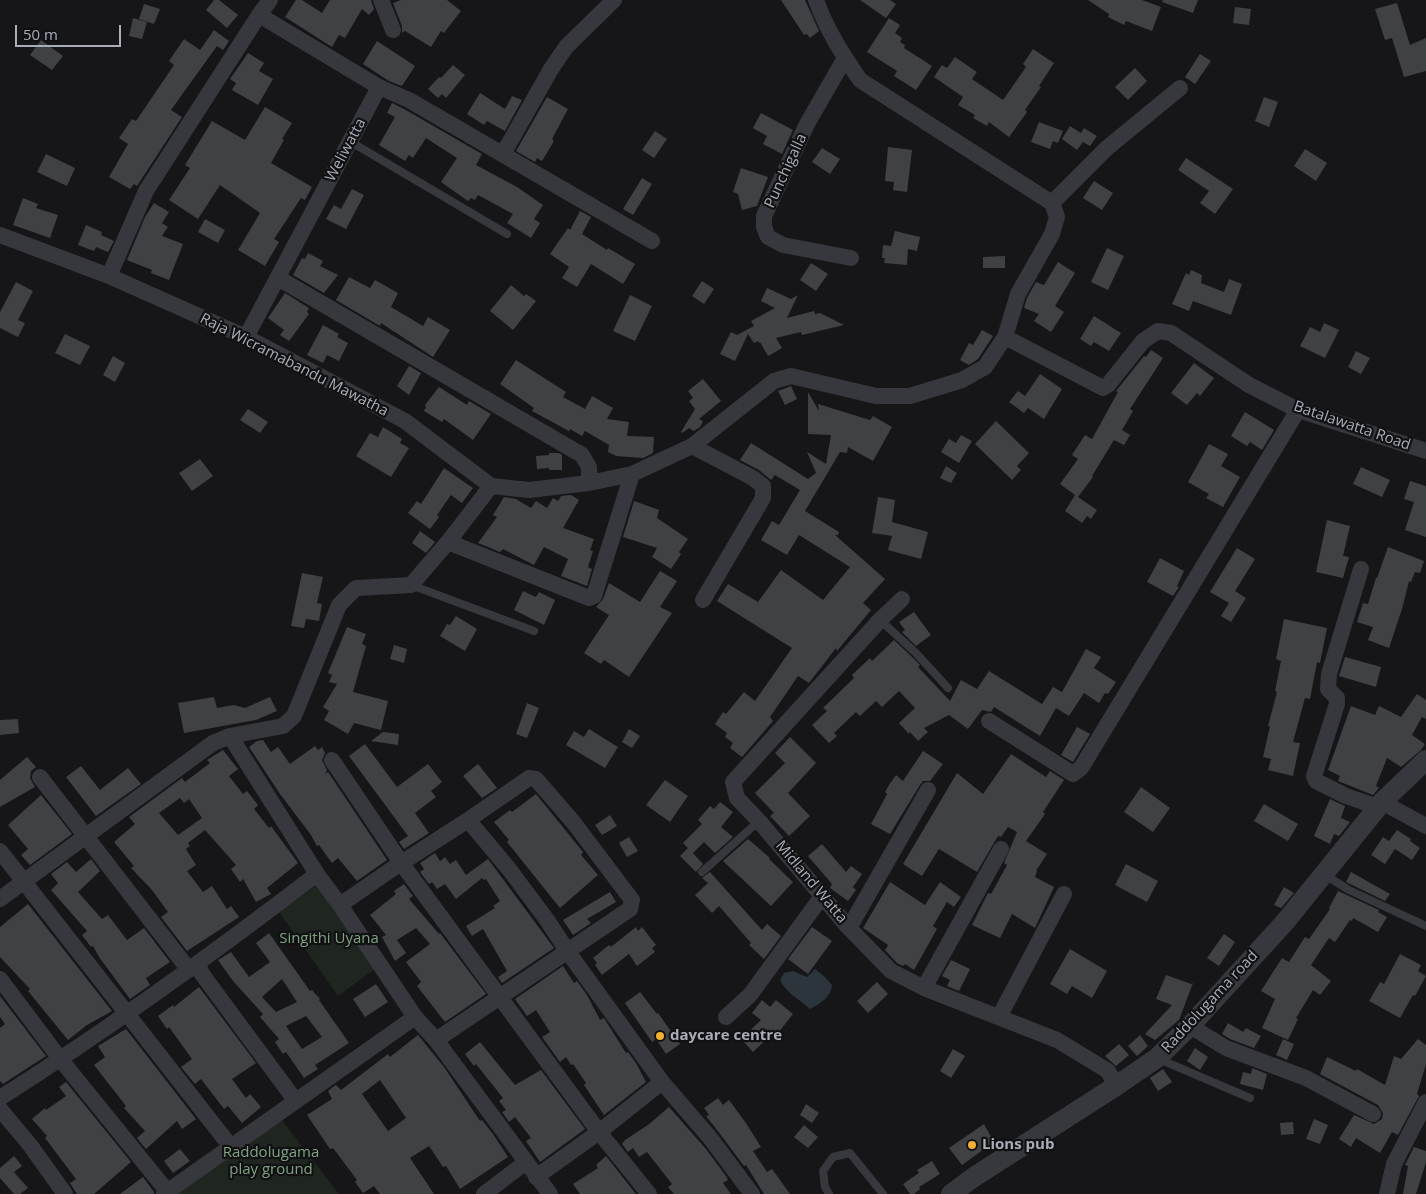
<!DOCTYPE html>
<html>
<head>
<meta charset="utf-8">
<style>
	body { margin:0 }
	#map { position:relative; width:1426px; height:1194px; overflow:hidden; background:#161618; font-family:"Open Sans",sans-serif }
	canvas { display:block }
	.scale { position:absolute; left:15px; top:25px; width:106px; height:22px; box-sizing:border-box; border:2px solid #a8adb8; border-top:0; padding-left:6px; font-size:15px; line-height:18px; white-space:nowrap; color:#a8adb8; -webkit-text-stroke:4px #111113; paint-order:stroke }
</style>
</head>
<body>
<div id="map">
<canvas width="1426" height="1194"></canvas>
<div class="scale">50 m</div>
</div>
<script>
const c = document.querySelector('canvas').getContext('2d');
c.lineJoin = 'round';
function fill(path, color) {
  c.fillStyle = color;
  c.fill(path, 'evenodd');
}
function strokePath(path, color, width, dash) {
  c.strokeStyle = color;
  c.lineWidth = width;
  c.lineCap = dash ? 'butt' : 'round';
  c.setLineDash(dash || []);
  c.stroke(path);
}
function write(font, color, halo, rows, align = 'center') {
  c.font = font + ' "Open Sans",sans-serif';
  c.lineWidth = 4.5;
  c.setLineDash([]);
  c.textBaseline = 'middle';
  c.strokeStyle = halo;
  c.fillStyle = color;
  for (const [text, x, y, turn = 0] of rows) {
    c.save();
    c.translate(x, y);
    c.rotate((+turn || 0) * Math.PI / 180);
    c.textAlign = isNaN(turn) ? turn : align;
    if (halo) c.strokeText(text, 0, 0);
    c.fillText(text, 0, 0);
    c.restore();
  }
}
const green = new Path2D(`
	M320,883L379,966L338,996L279,912Z
	M278,1115L339,1194H174Z`);
const water = new Path2D(`
	M815,969L825,977L832,985C831,997 820,1004 810,1009C799,999 786,993 780,980L784,973L793,971L807,977Z`);
const building = new Path2D(`
	M214,0H219L238,15L227,28L206,10Z
	M296,0H302L322,13L330,0H371L374,9L369,15L362,9L345,38L339,35L332,47L285,17Z
	M401,0H447L461,11L444,33L441,31L431,47L405,31L402,33V26L393,3Z
	M781,0H805L819,31L810,38L807,34L804,35Z
	M860,0H890L896,4L886,18Z
	M1088,0H1142L1161,7L1152,31L1126,21L1124,25L1108,17L1109,14Z
	M1163,0H1198L1193,13L1162,2Z
	M1397,3L1410,45L1426,38V71L1404,77L1392,38L1385,40L1375,9Z
	M144,4L160,9L154,24L139,19Z
	M1235,7L1251,9L1249,25L1233,23Z
	M133,18L147,22L142,39L129,36Z
	M889,18L900,25L895,33L902,38L900,42L905,45L904,48L932,66L916,90L894,76L897,71L867,52Z
	M214,30L229,41L223,50L217,46L171,110L182,117L137,186L134,184L130,189L109,177L128,144L119,138L132,119L136,121L174,65L169,61L184,39L200,50Z
	M41,40L63,56L52,70L30,55Z
	M377,41L415,66L402,86L389,81L363,64Z
	M1033,49L1054,63L1039,86L1041,87L1025,110L1027,112L1009,137L989,122L987,126L973,118L975,115L958,105L963,97L934,77L942,65L947,68L955,57L977,72L972,79L1003,100L1026,67L1023,64Z
	M248,53L264,63L259,71L273,79L258,105L232,90L236,83L230,79Z
	M1200,54L1211,61L1195,84L1185,77Z
	M453,65L465,75L446,98L442,94L438,98L428,89L439,77L441,78Z
	M1135,68L1147,81L1128,100L1115,87Z
	M480,93L505,109L512,96L522,100L505,131L487,121L484,125L467,114Z
	M547,97L568,109L552,139L554,141L542,161L537,158L535,162L516,151Z
	M1264,97L1278,102L1269,127L1255,121Z
	M392,103L404,109L482,154L476,165L517,187L543,205L534,219L540,223L531,238L507,223L513,214L478,195L475,200L471,198L468,201L441,182L457,158L426,138L413,158L409,155L405,161L379,145L395,117L387,113Z
	M265,107L292,123L282,139L284,140L271,163L312,187L305,200L301,198L274,239L279,242L265,266L238,250L260,213L220,185L198,219L169,200L190,168L185,165L212,121L245,140Z
	M761,113L793,130L782,154L763,144L767,136L753,128Z
	M1039,122L1063,131L1058,143L1053,141L1050,149L1031,142Z
	M1070,126L1081,133L1084,128L1097,136L1090,146L1083,142L1077,150L1062,139Z
	M655,131L667,139L654,158L642,150Z
	M888,147L912,150L907,192L893,190L894,182L885,181Z
	M822,148L840,159L830,174L812,162Z
	M1305,149L1327,163L1316,181L1294,166Z
	M46,154L75,168L67,186L37,172Z
	M1186,158L1233,189L1215,214L1200,203L1209,191L1178,170Z
	M741,168L768,177L757,206L742,210L738,194L733,192Z
	M642,178L652,184L633,215L623,209Z
	M1094,181L1113,193L1102,210L1083,198Z
	M352,189L364,195L346,229L326,219L334,205L341,209Z
	M23,198L38,204L36,208L58,215L50,238L13,225Z
	M154,203L169,212L162,223L168,227L162,236L183,244L169,280L151,273L152,270L127,260L145,217Z
	M580,211L591,217L582,234L607,250L608,248L635,264L623,284L591,264L577,287L562,278L569,267L550,254L568,228L570,230Z
	M205,219L225,230L218,243L198,232Z
	M86,225L102,232L101,235L114,241L108,252L96,247L94,251L78,245Z
	M895,231L920,237L917,251L908,249L907,265L884,263L885,258H882L883,245L891,246Z
	M1107,248L1124,256L1108,290L1091,282Z
	M308,253L323,261L320,266L338,275L324,293L293,275L302,258L305,259Z
	M1005,256V268H983V257Z
	M1058,262L1075,273L1055,306L1064,312L1051,332L1034,321L1039,314L1024,308L1027,298L1036,282L1044,285Z
	M811,263L828,274L816,291L800,280Z
	M1191,270L1202,275L1201,283L1224,292L1229,279L1242,284L1231,315L1193,301L1189,311L1172,304L1186,273L1189,275Z
	M349,277L370,288L375,280L398,293L391,307L423,326L428,317L450,330L433,357L381,323L380,326L336,300Z
	M702,281L714,289L704,304L692,296Z
	M16,282L33,291L18,320L25,323L18,337L0,328V312Z
	M511,285L524,296L526,294L536,301L513,330L490,311Z
	M767,288L791,299L798,295L787,318L814,311L815,314L820,313L844,325L802,335L801,332L776,338L782,348L768,356L760,342L759,343L758,341L754,343L748,334L735,361L720,354L731,332L737,335L754,326L751,321L775,308L761,301Z
	M285,293L309,308L307,312L309,314L289,341L280,335L284,330L268,318Z
	M630,295L652,306L635,341L613,331Z
	M1094,316L1121,333L1109,351L1094,342L1091,346L1080,339Z
	M1324,323L1339,330L1325,358L1300,346L1310,327L1320,332Z
	M323,325L339,334L337,337L348,343L339,361L327,355L323,363L307,355Z
	M982,330L993,336L978,359L969,365L960,360L969,343L973,345Z
	M65,334L90,346L80,365L55,353Z
	M1151,350L1163,358L1130,409L1133,411L1122,430L1130,435L1124,445L1114,440L1092,476L1093,477L1078,497L1097,510L1091,519L1087,516L1082,523L1065,511L1075,495L1060,484L1078,459L1072,455L1085,435L1092,439L1118,392L1116,391L1144,356L1146,357Z
	M1356,351L1370,358L1361,374L1348,367Z
	M113,356L125,363L115,382L103,375Z
	M516,360L566,392L563,397L585,409L592,396L613,408L607,419L629,422L627,436L654,437L653,453L643,458L616,456L608,452L609,445L585,431L582,436L570,429L569,431L532,411L534,408L500,384Z
	M1194,363L1214,378L1200,396L1197,393L1187,405L1171,393Z
	M409,366L421,373L409,395L397,386Z
	M1040,374L1062,389L1044,419L1028,408L1024,413L1009,402L1018,391L1025,396Z
	M703,379L721,401L699,419L703,421L700,427L694,431L689,428L682,433L681,432L695,409L689,401L693,398L688,391Z
	M791,386L797,399L785,405L778,391Z
	M439,387L467,405L469,401L491,414L473,440L444,419L442,422L424,411L426,407L425,405Z
	M808,392L819,411L818,404L870,420L873,416L892,427L873,461L848,447L847,453L840,452L805,511L839,532L838,535H835L885,579L863,603L871,610L837,651L836,648L809,683L798,676L770,717L773,721L742,757L730,748L733,743L725,737L727,733L715,724L723,712L726,714L744,692L755,701L792,648L717,601L728,584L758,602L781,570L823,600L850,567L799,535L787,555L761,540L772,521L779,525L800,490L775,475L771,480L759,470L740,460L751,443L808,479L816,473L807,452L826,464L831,435L808,434Z
	M248,409L268,422L260,433L240,420Z
	M1245,412L1274,430L1262,450L1250,442L1247,446L1231,436Z
	M996,421L1029,453L1017,466L1021,470L1012,480L975,444Z
	M383,427L402,439L400,443L409,448L391,477L356,456L370,433L378,437Z
	M961,435L972,441L959,463L941,452L949,439L956,443Z
	M1209,444L1228,454L1221,466L1240,477L1223,507L1206,498L1209,494L1188,482Z
	M549,453H559L562,455V470H549V468L537,469L536,456L549,455Z
	M200,459L213,476L192,491L179,473Z
	M946,466L957,473L951,483L940,478Z
	M1361,467L1390,480L1382,497L1353,484Z
	M444,468L473,488L462,503L451,495L437,515L439,517L430,529L408,513L417,501L421,504Z
	M1410,481L1426,486V537L1405,530L1414,502L1404,499Z
	M571,495L579,500L563,528L594,539L590,550L593,551L588,567L592,569L587,586L561,576L568,559L544,547L534,565L503,549L500,552L478,543L497,517L493,515L504,497L516,499L531,508L536,501L547,508L553,498L558,501L561,496Z
	M878,497L895,500L892,522L928,532L921,559L888,550L892,536L872,533Z
	M634,501L659,510L657,518L688,539L679,552L681,554L671,569L652,557L657,548L623,537Z
	M1327,520L1350,526L1343,556L1349,557L1343,578L1316,572Z
	M420,531L435,542L426,553L412,543Z
	M1388,547L1424,561L1420,573L1415,572L1411,582L1409,581L1402,609L1389,648L1368,640L1373,627L1357,622L1363,603L1368,604L1376,578H1377Z
	M1237,548L1255,559L1235,591L1246,598L1231,622L1221,616L1229,603L1210,592Z
	M1160,558L1184,571L1177,586L1179,587L1173,596L1147,582Z
	M660,571L677,581L660,607L672,613L629,677L604,660L601,664L584,653L609,615L596,607L603,599L609,583L640,602Z
	M302,573L323,577L317,603L322,604L319,621L306,619L304,628L291,626Z
	M523,591L536,597L539,592L555,600L544,625L514,610Z
	M914,612L931,635L916,646L902,632L905,630L899,622Z
	M456,616L477,629L465,651L440,636L447,624L450,625Z
	M1284,619L1327,628L1320,663L1317,662L1310,699L1305,698L1293,742L1300,743L1293,776L1268,770L1271,759L1263,757L1270,726H1268L1277,692L1275,691L1281,661L1276,659Z
	M347,627L366,634L362,644L366,646L353,692L388,701L381,730L354,723L348,734L324,720L329,711L323,707L337,684L329,682L332,675L328,673Z
	M894,640L912,657L920,665L918,667L950,701L961,680L977,689L989,671L1042,704L1053,687L1062,692L1086,649L1101,657L1094,668L1116,682L1108,694L1105,693L1099,703L1084,693L1069,716L1056,708L1040,736L994,707L991,712L982,710L968,729L949,715L924,728L928,732L918,741L910,732L909,734L899,723L915,708L899,691L882,707L876,701L860,716L856,712L834,733L837,736L829,743L812,725L827,711L823,708L854,678L852,675L870,658L872,661Z
	M394,645L407,649L404,663L390,659Z
	M1345,657L1381,667L1376,687L1339,676Z
	M1417,694L1426,700V719L1422,717L1412,735L1425,744L1421,750L1401,767L1387,758L1376,786L1379,788L1373,795L1338,781L1340,776L1328,770L1351,706L1375,715L1379,706L1401,717Z
	M214,697L217,708L234,705L245,708L270,697L277,711L256,720L184,733L178,703Z
	M527,703L539,708L527,738L516,734Z
	M18,719L19,733L0,735V720Z
	M1077,727L1090,734L1073,762L1061,755Z
	M589,729L618,747L605,768L566,745L574,731L584,737Z
	M629,729L640,736L632,748L622,742Z
	M383,732L399,734L398,745L371,741Z
	M790,737L816,763L788,793L810,816L789,836L770,816L774,813L755,793L785,763L775,753Z
	M263,740L271,752L278,747L290,764L315,746L318,750L322,747L325,753L322,760L327,770L325,774L328,772L387,860L357,881L338,858L332,863L319,845L317,846L311,835L280,794L249,747L257,741Z
	M365,744L397,787L428,764L442,782L431,791L436,797L415,813L429,833L404,849L399,842L408,836L349,756Z
	M223,750L238,769L229,776L243,794L247,791L258,805L254,809L269,828L271,826L298,863L267,888L271,894L256,902L243,879L240,882L231,869L236,865L205,830L188,843L190,846L186,849L196,865L187,871L203,892L212,886L227,909L231,906L239,917L187,951L161,917L168,912L152,890L131,868L134,866L114,842L135,824L129,817L182,778L185,782L210,763L207,760ZM180,798L184,803L189,799L202,818L178,835L159,813Z
	M923,751L943,764L930,781H923L920,785L890,834L871,824L885,798L887,794L885,792L889,785L896,775L903,781Z
	M1011,754L1046,777L1050,771L1064,780L1043,812L1045,814L1026,841L1047,854L1036,871H1037L1035,877L1054,887L1035,928L1012,914L1000,938L972,925L988,893L991,894L1007,865L1004,863L1017,832L1008,827L1001,837L998,836L977,872L939,849L922,876L903,864L957,773L983,794Z
	M27,757L36,767L31,771L30,778L35,787L0,807V780Z
	M478,764L497,788L482,798L463,776Z
	M81,766L100,790L128,768L141,784L96,816L66,777Z
	M665,780L688,796L670,822L646,805Z
	M1141,787L1170,808L1153,832L1124,812Z
	M536,794L583,852L581,855L598,875L560,908L507,842L509,840L494,822L510,810L512,812Z
	M41,795L72,834L30,865L21,855L28,849L8,825Z
	M1330,799L1345,806L1341,818L1350,822L1339,836L1334,834L1330,844L1314,836Z
	M720,802L733,812L721,827L733,837L715,853L704,842L693,853L692,852L703,864L696,872L680,856L688,848L683,843L702,824L698,820L710,806L714,809Z
	M1264,804L1298,824L1288,841L1254,821Z
	M610,815L617,826L602,835L595,825Z
	M1397,830L1411,839L1410,841L1420,848L1412,860L1395,849L1385,864L1371,855L1383,837L1389,841Z
	M629,837L638,851L627,857L619,843Z
	M748,839L770,858L769,859L793,882L771,906L723,861Z
	M822,844L846,872L851,866L862,874L853,887L856,890L848,901L830,888L832,884L808,856Z
	M435,853L440,861L445,857L450,864L456,860L466,875L488,859L554,948L502,983L498,977L507,971L483,929L472,936L466,926L495,908L493,906L500,901L486,879L484,880L482,878L456,899L445,884L437,889L432,882L429,884L420,872L424,869L420,863Z
	M91,859L100,871L78,892L102,919L108,915L127,940L144,928L170,962L146,978L150,985L130,999L99,957L93,946L91,947L82,935L87,931L51,890L58,883L51,874L67,862L76,872Z
	M1126,864L1158,881L1147,902L1115,885Z
	M710,872L762,930L767,924L781,936L764,959L749,945L751,943L719,906L712,913L695,895L708,883L702,878Z
	M1351,872L1390,894L1385,901L1346,882Z
	M890,882L925,905L940,882L961,897L954,907L947,902L933,926L937,929L914,970L905,964L903,966L897,963L885,950L888,945L863,928Z
	M404,884L413,896L409,899L439,934L440,933L486,994L445,1022L417,986L421,982L406,962L430,944L416,928L397,940L406,953L395,961L382,937L386,935L370,915L396,894L394,891Z
	M1284,887L1294,893L1281,908L1274,905Z
	M1338,891L1379,910L1378,912L1387,917L1378,932L1353,918L1352,921L1350,920L1335,942L1329,938L1311,965L1331,981L1320,995L1313,990L1296,1018L1298,1019L1288,1040L1262,1028L1275,999L1261,991L1282,958L1289,962L1305,937L1309,939L1330,909L1329,908Z
	M610,892L616,902L587,919L591,923L573,935L563,920Z
	M28,904L112,1011L87,1025L68,1040L28,991L30,989L0,957V927Z
	M636,927L638,931L642,927L656,945L652,948L655,952L637,966L629,954L602,975L595,965L597,963L593,958L609,945L611,947Z
	M812,927L832,941L808,974L788,959Z
	M269,933L310,991L312,990L320,999L319,1000L349,1043L315,1065L318,1069L304,1078L286,1052L283,1054L275,1042L279,1039L260,1017L263,1014L233,981L218,960L231,952L249,977L270,962L256,943ZM282,979L297,1002L276,1012L262,997ZM306,1016L322,1037L302,1049L286,1026Z
	M1224,934L1235,942L1219,966L1207,958Z
	M1070,949L1107,971L1092,998L1072,986L1067,994L1050,984Z
	M1400,954L1421,965L1418,971L1426,976L1415,996L1413,995L1400,1018L1369,1001L1380,982L1384,984Z
	M951,960L970,969L959,991L947,986L950,980L942,976Z
	M563,966L574,983L577,981L587,995L600,1020L604,1018L626,1053L628,1052L636,1063L646,1082L604,1115L584,1085L586,1083L573,1064L571,1065L566,1057L560,1062L542,1037L550,1032L536,1010L527,1016L515,999Z
	M1166,975L1191,984L1193,983L1179,1020L1155,1040L1145,1034L1172,1005L1156,999Z
	M877,982L888,994L868,1013L857,1001Z
	M376,984L388,1002L365,1017L353,999Z
	M199,987L256,1063L232,1079L246,1098L250,1094L261,1107L242,1123L228,1106L224,1109L201,1079L195,1084L181,1067L192,1059L169,1027L167,1029L158,1016L173,1005L174,1007Z
	M640,992L657,1014L658,1013L680,1044L666,1054L656,1039L652,1042L625,1003Z
	M0,996L46,1056L3,1084L0,1081V1028L5,1024L0,1017Z
	M762,1000L770,1007L776,1000L793,1014L778,1033L775,1031L753,1052L741,1039L761,1020L752,1013Z
	M1228,1023L1243,1032L1246,1028L1261,1036L1254,1048L1230,1039L1222,1034Z
	M126,1029L196,1119L182,1129L177,1121L146,1149L137,1138L145,1131L124,1108L126,1106L94,1065L105,1057L98,1046Z
	M418,1035L444,1067L480,1121L482,1120L493,1134L508,1157L460,1189L446,1166L443,1167L429,1146L410,1158L434,1194H380L374,1186L363,1193L355,1182L357,1180L333,1148L330,1149L307,1115L332,1099L328,1091L333,1087L336,1085L341,1090L388,1054L390,1057ZM380,1080L406,1118L388,1131L362,1094Z
	M1140,1035L1148,1046L1137,1056L1128,1046Z
	M1283,1039L1294,1044L1287,1060L1276,1055Z
	M1418,1039L1426,1045V1064L1417,1094L1419,1096L1398,1135L1392,1132L1380,1153L1356,1138L1351,1147L1339,1139L1354,1115L1374,1124L1382,1119L1383,1113L1378,1105L1320,1074L1327,1057L1356,1071L1357,1069L1385,1085L1394,1056L1401,1059Z
	M480,1042L515,1085L541,1070L585,1129L540,1162L526,1141L531,1138L515,1117L509,1122L502,1112L506,1110L499,1101L503,1098L476,1064L474,1066L465,1054Z
	M1119,1044L1129,1055L1116,1066L1105,1056Z
	M1195,1048L1208,1057L1200,1070L1187,1061Z
	M953,1049L965,1056L951,1078L940,1071Z
	M1252,1068L1267,1074L1263,1090L1240,1084L1243,1072L1251,1074Z
	M1163,1069L1172,1082L1158,1091L1150,1078Z
	M66,1082L131,1162L94,1194H77L70,1183L76,1179L45,1138L47,1136L32,1119L45,1108L46,1110L66,1096L59,1087Z
	M718,1098L723,1105L729,1100L746,1123L761,1147L753,1151L767,1172L772,1169L790,1194H764L746,1165L744,1166L717,1130L706,1116L709,1115L704,1108Z
	M806,1104L819,1113L812,1123L800,1115Z
	M669,1107L706,1149L726,1176L728,1180L723,1183L731,1194H674L668,1187L672,1184L647,1152L639,1157L633,1148L628,1152L622,1144L625,1140L648,1125Z
	M1314,1119L1328,1125L1320,1144L1306,1139Z
	M1293,1122L1294,1134L1281,1135L1280,1123Z
	M984,1124L994,1142L962,1165L949,1148Z
	M804,1125L818,1137L808,1148L794,1137Z
	M1414,1147L1426,1151V1162L1416,1194H1403L1408,1166L1405,1165Z
	M180,1149L190,1161L173,1173L164,1161Z
	M14,1156L22,1166L14,1172L28,1188L20,1194H14L0,1178V1168Z
	M606,1156L636,1194H580L573,1184L598,1168L596,1165Z
	M932,1161L940,1174L919,1187L920,1189L914,1194H910L903,1184L919,1173L917,1170Z
	M143,1177L154,1192V1194H120Z`);
const service = new Path2D(`
	M351,142L507,234
	M411,585L534,631
	M880,620L916,653L948,688
	M702,872L759,821
	M1325,875L1349,890L1426,926
	M1159,1059L1250,1098
	M829,1194L825,1187L823,1171L833,1157L850,1153L883,1194`);
const minor = new Path2D(`
	M381,0L393,30
	M259,15L270,0
	M845,58L807,124L764,216V227L768,237L783,245L851,258
	M379,87L409,100L652,241
	M503,154L551,69L566,47L614,0
	M1052,203L1107,148L1180,88
	M0,235L109,276L246,337L405,421L491,486
	M109,276L146,191L259,15L379,87L246,337
	M278,278L582,455L589,467V483
	M1005,337L1103,388L1108,385L1143,341L1158,331L1171,333L1249,385L1298,410L1426,451
	M692,446L753,478L763,486V498L703,600
	M491,486L529,490L589,483L632,474L692,446L774,381L791,376L876,396H910L962,380L985,367L1005,337L1018,294L1052,234L1057,217L1052,203L860,80C843,55 826,29 816,0
	M448,542L589,598L594,596L632,474
	M1361,569L1329,674L1328,689L1337,698V704L1314,776L1316,781L1346,796L1378,807
	M902,599L880,620L733,782L737,798L759,821L849,928L891,971L924,988L1057,1040L1108,1071L1116,1086
	M989,721L1073,774L1081,768L1298,410
	M230,736L317,874L340,905L415,1017L436,1040L550,1194
	M332,760L402,864L599,1132L649,1194
	M40,777L189,970
	M1382,802L1426,826
	M0,851L231,1147
	M0,899L213,743L230,736L283,726L294,716L339,605L356,588L411,585L448,542L491,486
	M340,905L392,869L468,820
	M849,928L928,790
	M198,964L202,974L295,1100
	M0,979L61,1060L167,1191
	M924,988L1001,849
	M726,1017L750,995L823,895
	M999,1017L1064,894
	M1190,1026L1226,1048L1306,1078L1373,1114
	M436,1040L630,909L632,900L574,823L536,779L529,778L468,820L509,869L547,920L568,952L662,1082L711,1139L752,1194
	M0,1098C109,1029 214,953 317,874
	M0,1109L30,1145L65,1194
	M536,1177L599,1132L662,1082
	M164,1194L415,1017
	M484,1194L526,1162
	M1387,1194L1394,1164L1426,1102`);
const tertiary = new Path2D(`
	M951,1194L974,1177L1116,1086L1157,1058L1190,1026L1285,922L1382,802L1426,760`);
const markers = [
	[660,1036,5,"#f2b134"],
	[972,1145,5,"#f2b134"]
];
const streetNames = [
	["Weliwatta",346,150,-62],
	["Punchigalla",786,171,-65],
	["Raja Wicramabandu Mawatha",294,365,27],
	["Batalawatta Road",1352,426,19],
	["Midland Watta",811,882,50],
	["Raddolugama road",1210,1002,-47]
];
const parkNames = [
	["Singithi Uyana",329,939],
	["Raddolugama",271,1153],
	["play ground",271,1170]
];
const poiNames = [
	["daycare centre",670,1036],
	["Lions pub",982,1145]
];
fill(green, '#1e261f');
fill(water, '#2c353c');
fill(building, '#404145');
strokePath(service, '#37383d', 8);
strokePath(minor, '#37383d', 16);
strokePath(tertiary, '#37383d', 20);
for (const [x, y, r, color] of markers) {
  const dot = new Path2D();
  dot.arc(x, y, r, 0, 2 * Math.PI);
  c.fillStyle = color;
  c.fill(dot);
  strokePath(dot, '#111113', 2);
}
write('15px', '#a8adb8', '#111113', streetNames);
write('15px', '#7fa381', '#111113', parkNames);
write('bold 15px', '#a8adb8', '#111113', poiNames, 'left');
</script>
</body>
</html>
